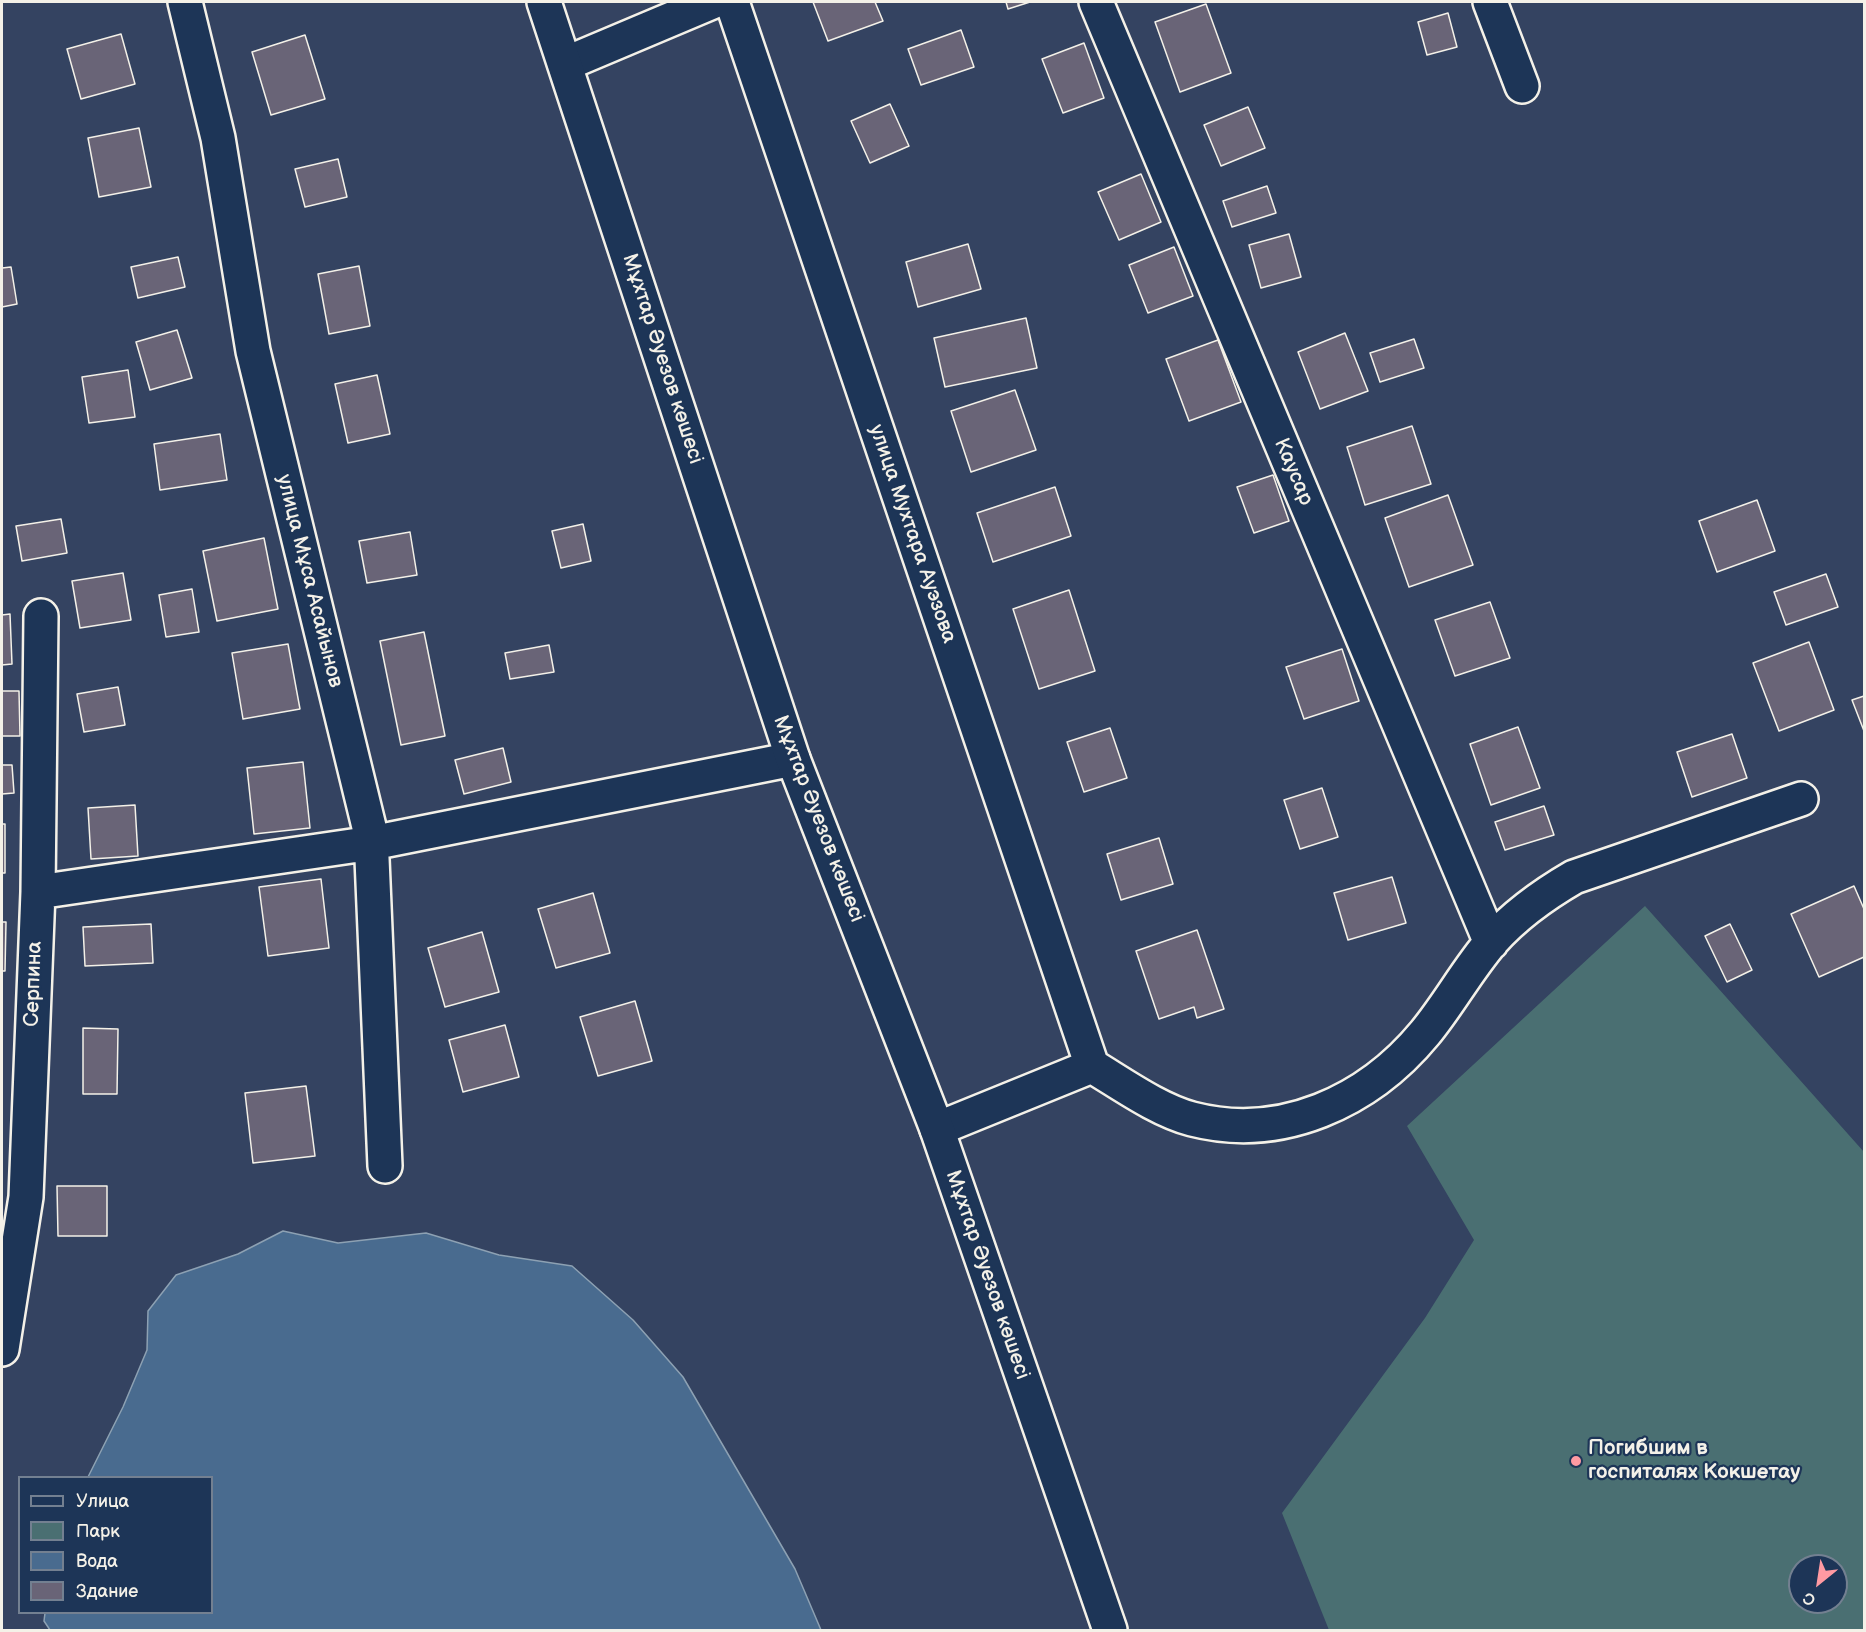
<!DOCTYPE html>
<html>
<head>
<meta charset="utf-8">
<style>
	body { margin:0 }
	#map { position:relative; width:1866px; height:1632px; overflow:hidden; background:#344361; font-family:"Balsamiq Sans",sans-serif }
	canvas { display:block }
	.frame { position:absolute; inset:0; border:3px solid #f4f1e8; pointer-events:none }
	.legend { position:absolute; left:18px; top:1476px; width:195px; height:138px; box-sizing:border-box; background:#1d3557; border:2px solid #738091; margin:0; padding:8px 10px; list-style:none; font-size:18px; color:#f4f1e8 }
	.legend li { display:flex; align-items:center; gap:12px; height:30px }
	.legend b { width:30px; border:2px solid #738091 }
	.north { position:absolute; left:1788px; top:1554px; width:60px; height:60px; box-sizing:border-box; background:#1d3557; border:2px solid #738091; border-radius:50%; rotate:210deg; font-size:16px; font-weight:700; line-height:24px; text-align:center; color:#f4f1e8 }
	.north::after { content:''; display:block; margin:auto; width:21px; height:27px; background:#ff9aa2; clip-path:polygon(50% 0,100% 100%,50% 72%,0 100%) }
</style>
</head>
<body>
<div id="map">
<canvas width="1866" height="1632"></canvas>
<div class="frame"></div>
<ul class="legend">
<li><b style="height:8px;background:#1d3557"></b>Улица</li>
<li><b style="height:16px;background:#4a6f72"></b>Парк</li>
<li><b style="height:16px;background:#496b8f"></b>Вода</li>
<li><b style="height:16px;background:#696477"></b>Здание</li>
</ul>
<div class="north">С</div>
</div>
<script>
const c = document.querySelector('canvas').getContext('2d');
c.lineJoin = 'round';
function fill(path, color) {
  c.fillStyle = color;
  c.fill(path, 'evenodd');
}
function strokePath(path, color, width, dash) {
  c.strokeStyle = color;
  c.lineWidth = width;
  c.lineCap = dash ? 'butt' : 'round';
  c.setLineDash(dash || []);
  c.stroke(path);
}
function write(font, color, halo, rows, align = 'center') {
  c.font = font + ' "Balsamiq Sans",sans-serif';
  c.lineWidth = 4.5;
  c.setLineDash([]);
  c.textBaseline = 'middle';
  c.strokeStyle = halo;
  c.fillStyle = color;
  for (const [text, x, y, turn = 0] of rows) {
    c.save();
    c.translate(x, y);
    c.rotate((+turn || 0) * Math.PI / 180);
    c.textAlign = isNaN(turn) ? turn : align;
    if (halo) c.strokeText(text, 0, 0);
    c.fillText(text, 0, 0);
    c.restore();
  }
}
const green = new Path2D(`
	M1645,906L1864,1152V1630H1329L1282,1513L1425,1318L1474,1240L1407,1126ZM1800,1566H1836V1602H1800Z`);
const water = new Path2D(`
	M283,1231L338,1243L426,1233L499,1255L572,1266L633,1320L683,1377L795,1569L821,1630H50L44,1621L45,1613L212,1612V1478L88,1477L123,1407L147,1350L148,1311L176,1275L238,1254Z`);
const building = new Path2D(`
	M813,2H875L883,21L828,41Z
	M1006,2H1030L1008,9Z
	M1206,4L1231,73L1180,92L1155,22Z
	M1448,13L1457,47L1427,55L1418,22Z
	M961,30L974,67L921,85L908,49Z
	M121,34L135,84L81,99L67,49Z
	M305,35L325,99L271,115L252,52Z
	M1084,43L1104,98L1063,113L1042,59Z
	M890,104L909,146L870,163L851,121Z
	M1248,107L1265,148L1221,166L1204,125Z
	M139,128L151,187L99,197L88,138Z
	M338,159L347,197L305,207L295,169Z
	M1141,174L1161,222L1119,240L1098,192Z
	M1267,186L1276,213L1232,227L1223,201Z
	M1289,234L1301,277L1261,288L1249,245Z
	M968,244L981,289L918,307L906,262Z
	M1174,247L1193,296L1148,313L1129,265Z
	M178,257L185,287L138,298L131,267Z
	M359,266L370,326L329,334L318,274Z
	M11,267L17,304L2,307V268Z
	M1026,318L1037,368L945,387L934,338Z
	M177,330L192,378L150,390L136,342Z
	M1345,333L1368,391L1320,409L1298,352Z
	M1414,339L1424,368L1380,382L1370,353Z
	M1218,340L1241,402L1189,421L1166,359Z
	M128,370L135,417L89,423L82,377Z
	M377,375L390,434L348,443L335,384Z
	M1015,390L1036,450L971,472L951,411Z
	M1412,426L1431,484L1365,505L1347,447Z
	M220,434L227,480L160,490L154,444Z
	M1273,475L1289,521L1254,533L1237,487Z
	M1055,487L1071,536L993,562L977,513Z
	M1448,495L1473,565L1409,587L1385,518Z
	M1757,500L1775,551L1717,572L1699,521Z
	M61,519L67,553L22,561L16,526Z
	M583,524L591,561L561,568L552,531Z
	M410,532L417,575L367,583L359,541Z
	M264,538L278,609L217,621L203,551Z
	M123,573L131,620L80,628L72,581Z
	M1826,574L1838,607L1786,625L1774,592Z
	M192,589L199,632L166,637L159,595Z
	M1069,590L1095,671L1039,689L1013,609Z
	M1490,602L1510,658L1455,676L1435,620Z
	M10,614L12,664L2,665V615Z
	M424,632L445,736L401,745L380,641Z
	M1809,642L1834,710L1779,731L1753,663Z
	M288,644L300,709L243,719L232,653Z
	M549,645L554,672L510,679L505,653Z
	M1342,649L1359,701L1304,719L1286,667Z
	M118,687L125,725L84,732L77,694Z
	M2,691H19L20,736H2Z
	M1864,696V731L1852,700Z
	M1518,727L1540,788L1491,805L1470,744Z
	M1110,728L1127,778L1084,792L1067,742Z
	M1732,734L1747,778L1692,797L1677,752Z
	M503,748L511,782L464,794L455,760Z
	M303,762L310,828L254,834L247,768Z
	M2,765H12L14,793L2,794Z
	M1322,788L1338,837L1300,849L1284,800Z
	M135,805L138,856L91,859L88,808Z
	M1544,806L1554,835L1505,850L1495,822Z
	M2,824H5V873H2Z
	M1159,838L1173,884L1121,900L1107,854Z
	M1392,877L1406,923L1348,940L1334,893Z
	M321,879L329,948L268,956L259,887Z
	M1854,886L1864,909V957L1819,977L1791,914Z
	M593,893L610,953L556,968L538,909Z
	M2,922H6L5,971H2Z
	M151,924L153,963L85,966L83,927Z
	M1730,924L1752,970L1727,982L1705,936Z
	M1197,930L1224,1009L1197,1018L1194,1007L1159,1019L1136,951Z
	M482,932L499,992L445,1007L428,948Z
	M635,1001L652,1061L598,1076L580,1017Z
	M505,1025L519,1077L463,1092L449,1040Z
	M83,1028L118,1029L117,1094H83Z
	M306,1086L315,1156L253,1163L245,1093Z
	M57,1186H107V1236H58Z`);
const minor = new Path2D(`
	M185,2L218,138L253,351L371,835L385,1166
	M732,2L1092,1066
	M1096,2L1491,943
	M1490,2L1522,86
	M565,64L712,2
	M38,892L372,843L793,759
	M937,1129L1092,1066C1122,1084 1158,1110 1192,1119C1281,1142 1368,1102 1425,1033C1449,1004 1467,970 1492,941C1516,914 1543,895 1574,877L1801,799
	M2,1349L26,1197L38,892L41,616`);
const secondary = new Path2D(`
	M544,2L793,759L937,1129L1110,1630`);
const markers = [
	[1576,1461,6,"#ff9aa2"]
];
const streetNames = [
	["Мұхтар Әуезов көшесі",662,359,72],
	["Каусар",1293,472,67],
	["улица Мухтара Ауэзова",912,534,71],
	["улица Мұса Асайынов",309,581,76],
	["Мұхтар Әуезов көшесі",818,819,69],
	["Серпина",34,984,-88],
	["Мұхтар Әуезов көшесі",987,1275,71]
];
const poiNames = [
	["Погибшим в",1588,1449],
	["госпиталях Кокшетау",1588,1473]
];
fill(green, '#4a6f72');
fill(water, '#496b8f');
strokePath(water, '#8da1b3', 1.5);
fill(building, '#696477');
strokePath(building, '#f4f1e8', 1.5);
strokePath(minor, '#f4f1e8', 38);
strokePath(secondary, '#f4f1e8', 38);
strokePath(minor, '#1d3557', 33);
strokePath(secondary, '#1d3557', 33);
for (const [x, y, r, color] of markers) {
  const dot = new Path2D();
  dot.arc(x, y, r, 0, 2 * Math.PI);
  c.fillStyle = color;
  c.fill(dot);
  strokePath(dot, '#1d3557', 2);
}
write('21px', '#f4f1e8', '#1d3557', streetNames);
write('bold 21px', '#f4f1e8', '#1d3557', poiNames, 'left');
</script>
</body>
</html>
